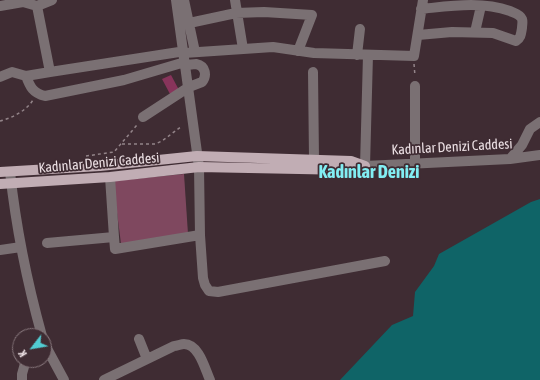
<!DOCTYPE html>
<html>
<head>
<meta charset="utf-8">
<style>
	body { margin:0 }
	#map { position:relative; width:540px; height:380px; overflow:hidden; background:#3f2c33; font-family:"Asap Condensed",sans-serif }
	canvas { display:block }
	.north { position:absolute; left:12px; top:328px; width:40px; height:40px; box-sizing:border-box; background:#3f2c33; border:1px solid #847479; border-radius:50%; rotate:239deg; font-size:11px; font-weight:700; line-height:16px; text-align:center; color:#ebdfe3 }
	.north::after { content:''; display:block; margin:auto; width:14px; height:18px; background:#51ccd2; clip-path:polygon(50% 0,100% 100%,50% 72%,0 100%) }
</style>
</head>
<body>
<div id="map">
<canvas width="540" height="380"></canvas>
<div class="north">K</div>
</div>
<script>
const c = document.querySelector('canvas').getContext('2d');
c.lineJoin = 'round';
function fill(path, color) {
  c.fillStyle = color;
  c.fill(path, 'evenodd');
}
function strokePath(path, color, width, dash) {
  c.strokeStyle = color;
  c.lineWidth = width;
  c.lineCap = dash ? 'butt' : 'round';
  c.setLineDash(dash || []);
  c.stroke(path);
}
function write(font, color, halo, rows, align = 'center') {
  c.font = font + ' "Asap Condensed",sans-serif';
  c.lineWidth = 3.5;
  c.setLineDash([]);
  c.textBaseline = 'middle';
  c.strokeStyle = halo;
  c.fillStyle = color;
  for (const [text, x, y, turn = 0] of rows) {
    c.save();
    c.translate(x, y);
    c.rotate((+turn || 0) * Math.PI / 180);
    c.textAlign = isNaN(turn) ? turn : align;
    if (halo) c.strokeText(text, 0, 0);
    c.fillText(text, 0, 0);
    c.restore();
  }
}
const green = new Path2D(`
	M184,174L188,234L121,244L113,181Z`);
const water = new Path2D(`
	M540,199V380H340L392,325L413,316L415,292L434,266L439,254L531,202Z`);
const building = new Path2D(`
	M171,75L179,90L170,94L162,79Z`);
const path = new Path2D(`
	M414,64L415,76
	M0,121C12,118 26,111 33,100
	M122,144H155L162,141L182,126
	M86,156L114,152L137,125`);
const minor = new Path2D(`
	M176,0L199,167L200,235L203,278L205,285L209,291L218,292L385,261
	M184,0L195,52
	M235,0L243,49
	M0,6L23,2L37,6L52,0
	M180,25L236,13L264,12L312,15L298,51
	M475,32L481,6
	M418,35L452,32L493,33L516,41C521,38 521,34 522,28C522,25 523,22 522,19C520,14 514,13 510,11C481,1 451,6 421,9
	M357,55L360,29
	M368,55L365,166L510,159L540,155
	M50,72L179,52L184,53L273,47L314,53L414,56L423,0
	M313,72L314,159
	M26,76C30,87 33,93 45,96L124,80L185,62
	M0,77L12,72L26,76L50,72L37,6
	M415,86V164
	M143,117L189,87L202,82C207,76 206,66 196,64C193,64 189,65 186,65
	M510,159L522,145L530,129L540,122
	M10,172C16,227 27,282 42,336
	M114,237L115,249L200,235
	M47,243L114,237L110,177
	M0,250L21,247
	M139,339L147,359
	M44,343L64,380
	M22,380V374L26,360
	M104,380L174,346C177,346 181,344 184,344C199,344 205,369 210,380`);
const major = new Path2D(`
	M0,172L100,166L197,156L351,161L365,166
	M0,184L110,177L199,167L349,170L365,166`);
const streetNames = [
	["Kadınlar Denizi Caddesi",452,147,-3],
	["Kadınlar Denizi Caddesi",99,163,-5]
];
const districtNames = [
	["Kadınlar Denizi",369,172]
];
fill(green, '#7f485f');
fill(water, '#0f6467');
fill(building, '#88345b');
strokePath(path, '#938489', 1.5, [3, 3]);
strokePath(minor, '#7a7073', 10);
strokePath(major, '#c1adb4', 10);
write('14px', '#ebdfe3', '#3f2c33', streetNames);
write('bold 18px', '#82eef3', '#3f2c33', districtNames);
</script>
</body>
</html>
